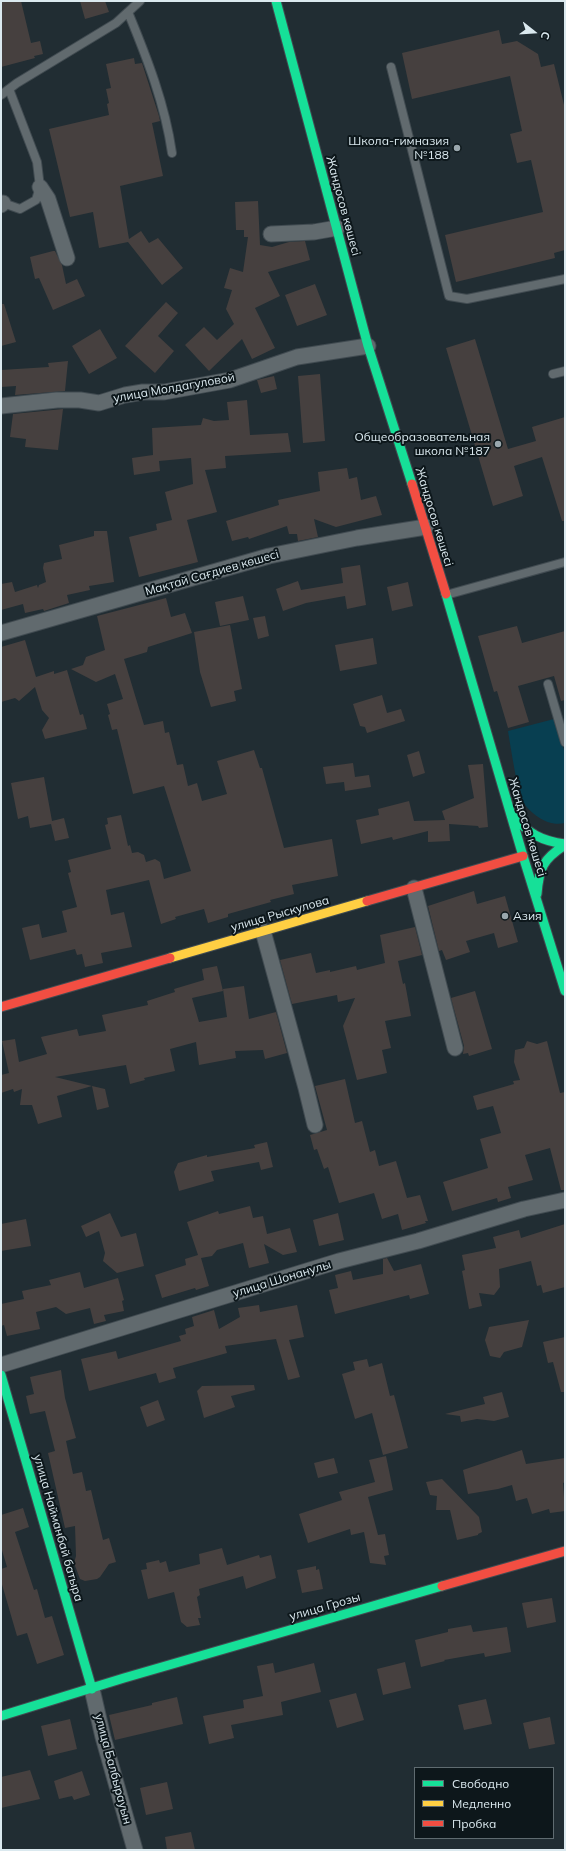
<!DOCTYPE html>
<html>
<head>
<meta charset="utf-8">
<style>
	body { margin:0 }
	#map { position:relative; width:566px; height:1851px; overflow:hidden; background:#212d33; font-family:Mulish,sans-serif }
	canvas { display:block }
	.frame { position:absolute; inset:0; border:2px solid #dbe9ef; pointer-events:none }
	.legend { position:absolute; left:414px; top:1767px; width:140px; height:72px; box-sizing:border-box; background:#0d171b; border:1px solid #5f6b70; margin:0; padding:5px 7px; list-style:none; font-size:12px; color:#dbe9ef }
	.legend li { display:flex; align-items:center; gap:8px; height:20px }
	.legend b { width:20px; border:1px solid #5f6b70 }
	.north { position:absolute; left:514px; top:12px; width:40px; height:40px; -webkit-text-stroke:3px #0d171b; paint-order:stroke; rotate:107deg; font-size:11px; font-weight:700; line-height:16px; text-align:center; color:#dbe9ef }
	.north::after { content:''; display:block; margin:auto; width:14px; height:18px; background:#dbe9ef; clip-path:polygon(50% 0,100% 100%,50% 72%,0 100%) }
</style>
</head>
<body>
<div id="map">
<canvas width="566" height="1851"></canvas>
<div class="frame"></div>
<ul class="legend">
<li><b style="height:5px;background:#16e098"></b>Свободно</li>
<li><b style="height:5px;background:#ffcf43"></b>Медленно</li>
<li><b style="height:5px;background:#f24e42"></b>Пробка</li>
</ul>
<div class="north">С</div>
</div>
<script>
const c = document.querySelector('canvas').getContext('2d');
c.lineJoin = 'round';
function fill(path, color) {
  c.fillStyle = color;
  c.fill(path, 'evenodd');
}
function strokePath(path, color, width, dash) {
  c.strokeStyle = color;
  c.lineWidth = width;
  c.lineCap = dash ? 'butt' : 'round';
  c.setLineDash(dash || []);
  c.stroke(path);
}
function write(font, color, halo, rows, align = 'center') {
  c.font = font + ' Mulish,sans-serif';
  c.lineWidth = 4;
  c.setLineDash([]);
  c.textBaseline = 'middle';
  c.strokeStyle = halo;
  c.fillStyle = color;
  for (const [text, x, y, turn = 0] of rows) {
    c.save();
    c.translate(x, y);
    c.rotate((+turn || 0) * Math.PI / 180);
    c.textAlign = isNaN(turn) ? turn : align;
    if (halo) c.strokeText(text, 0, 0);
    c.fillText(text, 0, 0);
    c.restore();
  }
}
const green = new Path2D(`
	M554,719L565,753V823C548,827 532,815 523,802C518,795 510,743 508,731Z`);
const building = new Path2D(`
	M1,1H21L31,43L40,41L43,54L34,56L35,58L1,67Z
	M80,1H105L109,12L85,19Z
	M499,30L502,44L517,41L538,54L541,67L554,64L565,109V250L554,253L555,258L456,282L445,235L543,212L531,160L517,163L510,134L522,131L510,76L412,99L402,53Z
	M134,58L135,64L142,63L159,116L160,121L152,123L163,176L120,186L129,239L141,231L149,243L158,238L183,268L162,285L128,242L99,248L93,212L70,217L49,129L109,115L107,104L109,103L106,89L111,88L106,64Z
	M258,201L260,245L272,247L289,242L305,241L310,260L268,272L280,296L255,308L275,348L252,359L242,339L209,371L185,345L204,327L217,340L234,324L226,309L232,290L224,288L230,268L243,272L248,237H244V230H236L235,202Z
	M53,251H55L62,265L66,284L77,279L85,296L53,310L39,278L35,279L30,257Z
	M315,284L327,315L297,326L285,295Z
	M166,302L178,313L158,336L174,351L155,373L125,346Z
	M1,304H4L16,342L1,346Z
	M100,329L117,358L89,374L72,346Z
	M475,339L508,449L536,441L532,427L565,417V521H562L542,457L514,466L523,496L493,506L446,348Z
	M68,361L65,391L15,395L16,386L1,387V370L49,367L48,363Z
	M320,374L325,441L303,443L298,376Z
	M274,376L277,389L261,393L257,380Z
	M247,400L250,435L288,433L291,452L225,456L226,468L205,470L217,512L187,520L198,562L139,577L129,537L157,530L156,524L172,520L165,492L193,484L191,458L159,461L160,471L134,475L132,458L153,455L152,428L201,425L203,418L214,421L229,420L227,402Z
	M63,409L58,450L25,447L26,439L10,437L13,414Z
	M347,468L349,479L357,477L361,500L376,496L382,515L336,527L314,519L318,537L298,541L297,534H289L287,526L249,539L248,537L232,541L226,521L279,505L278,500L320,491L318,472Z
	M94,531H107L114,582L89,586L90,590L67,595L69,603L44,611L43,609L25,613L23,604L1,610V584L12,582L15,592L37,585L38,588L39,585L46,582L43,568L44,563L62,559L59,545L94,536Z
	M360,565L366,605L347,609L345,596L306,603L283,611L276,589L298,581L301,590L343,583L341,568Z
	M408,582L413,606L392,611L387,587Z
	M243,596L249,620L220,626L215,602Z
	M166,598L171,617L185,613L192,633L148,647L147,652L124,659L144,725L163,721L165,733L169,732L177,765L183,764L188,786L197,783L202,801L227,794L217,761L254,750L260,768H262L284,848L332,839L338,876L292,885L294,894L270,900L271,902L228,914V917L208,923L204,909L175,917L176,919L161,924L149,880L106,890L111,915L124,912L132,947L101,953L103,963L85,967L82,954L77,955L75,949L30,960L22,928L39,924L42,938L67,932L62,911L77,907L68,873L71,872L68,860L111,849L105,825L108,824L107,818L121,815L128,846L130,845L132,853L138,852L144,855L146,862L155,859L160,862L164,879L191,871L164,786L133,794L117,729L112,730L108,715L110,714L107,704L123,699L115,674L96,682L71,669L83,665L86,657L105,650L97,616Z
	M265,616L269,636L258,639L253,618Z
	M230,625L242,689L234,691L236,701L211,707L200,672L194,632Z
	M517,626L522,643L565,631V700L561,701L554,676L518,686L529,722L508,728L497,691L494,692L478,636Z
	M373,638L377,664L340,671L335,645Z
	M25,640L36,677L54,671V674L67,670L80,715L83,714L87,729L45,739L42,730L49,718L42,710L35,687L19,701L15,698L1,702V647Z
	M382,695L387,713L401,709L405,721L367,733L365,727L360,726L353,704Z
	M419,751L425,773L413,777L407,755Z
	M353,763L355,777L369,775L371,787L345,791L344,782L326,784L323,767Z
	M483,764L488,827L479,828L478,826L449,824L450,841L428,842V831L393,840L392,837L361,844L356,820L379,815L378,809L409,801L414,821L445,820L442,811L474,798L468,765Z
	M44,777L52,821L64,818L69,838L55,841L51,824L30,828L28,816L18,819L11,783Z
	M474,891L477,904L505,896L518,942L498,948L494,933L466,941L470,952L446,960L442,950L439,951L428,906Z
	M415,927L422,955L398,961L403,984L405,983L411,1016L385,1021L391,1048L382,1050L387,1073L357,1080L343,1026L355,998L338,1002L337,995L292,1004L280,960L311,953L316,973L330,970V972L356,966L357,970L385,963L380,935Z
	M217,966L223,991L192,998L199,1022L227,1017L223,989L244,986L249,1019L276,1012L287,1053L265,1059L263,1050L235,1051L236,1058L199,1065L196,1042L170,1049L175,1071L144,1078L145,1080L130,1084L126,1065L55,1077L92,1086L57,1096L62,1117L38,1124L32,1105H20L22,1089L14,1092L13,1089L1,1093V1075L9,1073L2,1041L15,1039L19,1062L47,1054L41,1037L77,1029L79,1036L106,1031L102,1015L148,1005L147,1001L175,992L174,989L204,980L202,969Z
	M475,991L492,1049L469,1056L468,1053L463,1054L464,1046L451,998Z
	M527,1041L537,1044L547,1041L560,1093L565,1092V1190H561L550,1148L525,1155L533,1180L508,1187L511,1198L498,1202L497,1198L452,1211L443,1182L488,1168L480,1139L501,1133L493,1106L477,1110L473,1096L514,1084L513,1081L520,1080L514,1062L515,1050L524,1048Z
	M345,1079L355,1123L362,1121L370,1152L375,1150L379,1166L396,1161L407,1198L420,1195L428,1221H425L426,1223L402,1230L398,1214L382,1219L374,1193L339,1203L328,1167L324,1169L317,1149L314,1150L310,1135L327,1130L315,1086Z
	M92,1086L105,1089L109,1107L97,1110Z
	M267,1142L273,1167L261,1170L259,1162L211,1171L214,1181L179,1191L174,1172L178,1163L207,1155V1157L255,1148L254,1145Z
	M250,1206L253,1218L263,1216L267,1234L290,1228L297,1252L283,1255L264,1244L269,1263L249,1268L243,1243L217,1250L212,1256L201,1258L209,1286L196,1290L195,1288L162,1298L155,1275L186,1265L185,1259L198,1255L187,1222L218,1211L219,1214Z
	M110,1213L121,1237L136,1233L144,1266L117,1273L103,1261L105,1253L99,1231L86,1237L81,1226Z
	M338,1213L344,1240L319,1246L313,1220Z
	M26,1219L31,1246L1,1251V1224Z
	M565,1224V1287L543,1293L541,1285L537,1286L531,1261L499,1269L500,1287L494,1295L479,1293L482,1306L469,1309L462,1271L465,1270L462,1255L496,1248L493,1237L519,1230L521,1238Z
	M387,1258L394,1271L421,1264L429,1294L410,1299L409,1295L335,1314L329,1290L338,1288L335,1275L351,1271L353,1280L383,1274V1259Z
	M80,1272L84,1288L118,1278L124,1300L122,1301L124,1311L104,1315L106,1321L94,1324L90,1308L66,1314L56,1307L36,1312L40,1329L7,1336L4,1325L1,1326V1304L24,1299L22,1291L51,1285L49,1280Z
	M259,1305L260,1312L297,1305L304,1337L289,1340L300,1377L288,1380L276,1339L225,1346L227,1353L173,1368L176,1378L159,1383L156,1373L89,1391L81,1359L116,1351L118,1359L181,1341L179,1336L186,1334L185,1329L194,1326L192,1317L214,1310L219,1329L240,1317L238,1308Z
	M529,1320L522,1347L504,1352L500,1358L490,1356L485,1340L489,1327Z
	M565,1337V1392H561L553,1362L548,1363L543,1342Z
	M367,1359L369,1367L382,1363L390,1396L394,1395L408,1448L383,1455L372,1413L355,1419L342,1374L355,1370L353,1362Z
	M61,1370L65,1398L76,1438L66,1441L73,1474L82,1472L86,1491L91,1490L103,1540L109,1538L116,1562L109,1564L100,1577L97,1579L85,1581L80,1579L74,1563L76,1556L75,1526L65,1528L48,1453L55,1451L45,1411L30,1414L26,1396L34,1394L30,1377Z
	M254,1385L255,1390L231,1396L235,1407L204,1418L197,1391L202,1386Z
	M502,1392L509,1417L494,1421L477,1419L461,1422L460,1416L445,1414L485,1404L483,1397Z
	M158,1400L165,1420L147,1427L140,1407Z
	M522,1450L526,1464L565,1458V1482L563,1483L565,1511L550,1513L549,1509L532,1514L527,1498L516,1501L512,1485L498,1489L468,1494L463,1470Z
	M386,1456L393,1490L368,1497L378,1535L385,1534L389,1555L384,1556L386,1565L370,1563L364,1532L351,1535L350,1529L308,1543L299,1514L342,1500L339,1492L375,1482L369,1460Z
	M334,1458L338,1473L318,1478L314,1463Z
	M442,1479L479,1517L482,1532L478,1534V1535L457,1540L450,1510H436L437,1496L430,1495L426,1482Z
	M23,1508L29,1527L15,1532L34,1590L37,1589L45,1618L52,1616L64,1655L37,1664L27,1633L17,1636L1,1581V1569L7,1567L1,1547V1515Z
	M222,1548L227,1565L259,1555L260,1558L271,1555L276,1578L246,1589L243,1576L199,1589L200,1595L197,1597L201,1618H198L200,1625L187,1627L181,1622L174,1592L148,1599L141,1570L147,1569L146,1563L159,1560L160,1563L166,1561L169,1572L200,1564L199,1554Z
	M316,1566V1570L319,1569L323,1589L302,1593L297,1570Z
	M552,1598L556,1622L527,1628L522,1603Z
	M471,1625L473,1632L507,1627L511,1652L485,1657L484,1653L444,1660L445,1661L421,1667L415,1640L448,1632V1629Z
	M405,1662L411,1688L383,1695L377,1669Z
	M273,1663L275,1673L314,1663L321,1692L281,1702L283,1715L231,1725L234,1738L209,1744L203,1716L244,1708L243,1700L263,1696L257,1666Z
	M356,1693L364,1720L337,1728L329,1700Z
	M177,1697L183,1724L115,1740L109,1715L152,1705V1703Z
	M486,1699L492,1724L464,1730L458,1705Z
	M550,1717L555,1744L529,1749L523,1723Z
	M70,1719L77,1749L48,1756L41,1726Z
	M30,1770L40,1799L1,1808V1777Z
	M82,1771L90,1795L74,1800L72,1796L59,1799L54,1781Z
	M167,1782L173,1809L146,1815L140,1788Z
	M191,1832L195,1850H167L165,1837Z`);
const lane = new Path2D(`
	M128,12C147,58 165,104 172,153
	M391,67L449,296L467,299L565,279
	M1,95L17,83L116,23L140,1
	M1,200L3,203L20,209L36,200L40,187L37,162L9,89
	M553,374L565,371
	M446,595L565,562
	M548,684L565,742`);
const street = new Path2D(`
	M40,187L48,199L67,258
	M1,205L3,203
	M271,234L314,232L337,228
	M1,406L57,400H80L99,403L125,395L143,392H164L230,380L297,357L368,346
	M1,633L269,556L357,538L426,527
	M414,888L455,1048
	M263,931L306,1088L315,1125
	M1,1365L339,1261L418,1241L524,1209L565,1200
	M92,1689L103,1737L135,1850`);
const fast = new Path2D(`
	M276,1L368,346L412,484
	M446,594L523,856L565,991
	M513,815C528,834 542,841 565,844
	M537,894C539,868 543,859 565,845
	M1,1375L92,1689
	M1,1716L124,1678L442,1586`);
const slow = new Path2D(`
	M170,958L367,901`);
const jam = new Path2D(`
	M412,484L446,594
	M367,901L523,856
	M1,1007L170,958
	M442,1586L565,1551`);
const markers = [
	[457,148,4,"#9aa7ad"],
	[498,444,4,"#9aa7ad"],
	[505,916,4,"#9aa7ad"]
];
const poiNames = [
	["Школа-гимназия",449,141],
	["№188",449,155],
	["Общеобразовательная",490,437],
	["школа №187",490,451],
	["Азия",513,916,"left"]
];
const streetNames = [
	["Жандосов көшесі",343,206,75],
	["улица Молдагуловой",174,388,-10],
	["Жандосов көшесі",434,517,73],
	["Мақтай Сағдиев көшесі",212,573,-16],
	["Жандосов көшесі",527,827,73],
	["улица Рыскулова",280,914,-16],
	["улица Шонанулы",282,1279,-17],
	["улица Найманбай батыра",58,1528,74],
	["улица Грозы",325,1607,-16],
	["улица Балбырауын",113,1769,75]
];
fill(green, '#083f51');
fill(building, '#46403f');
strokePath(lane, '#414b51', 10);
strokePath(street, '#414b51', 17);
strokePath(fast, '#414b51', 11);
strokePath(slow, '#414b51', 11);
strokePath(jam, '#414b51', 11);
strokePath(lane, '#616a6e', 8);
strokePath(street, '#616a6e', 15);
strokePath(fast, '#16e098', 9);
strokePath(slow, '#ffcf43', 9);
strokePath(jam, '#f24e42', 9);
for (const [x, y, r, color] of markers) {
  const dot = new Path2D();
  dot.arc(x, y, r, 0, 2 * Math.PI);
  c.fillStyle = color;
  c.fill(dot);
  strokePath(dot, '#0d171b', 1.5);
}
write('12px', '#dbe9ef', '#0d171b', poiNames, 'right');
write('12px', '#dbe9ef', '#0d171b', streetNames);
</script>
</body>
</html>
